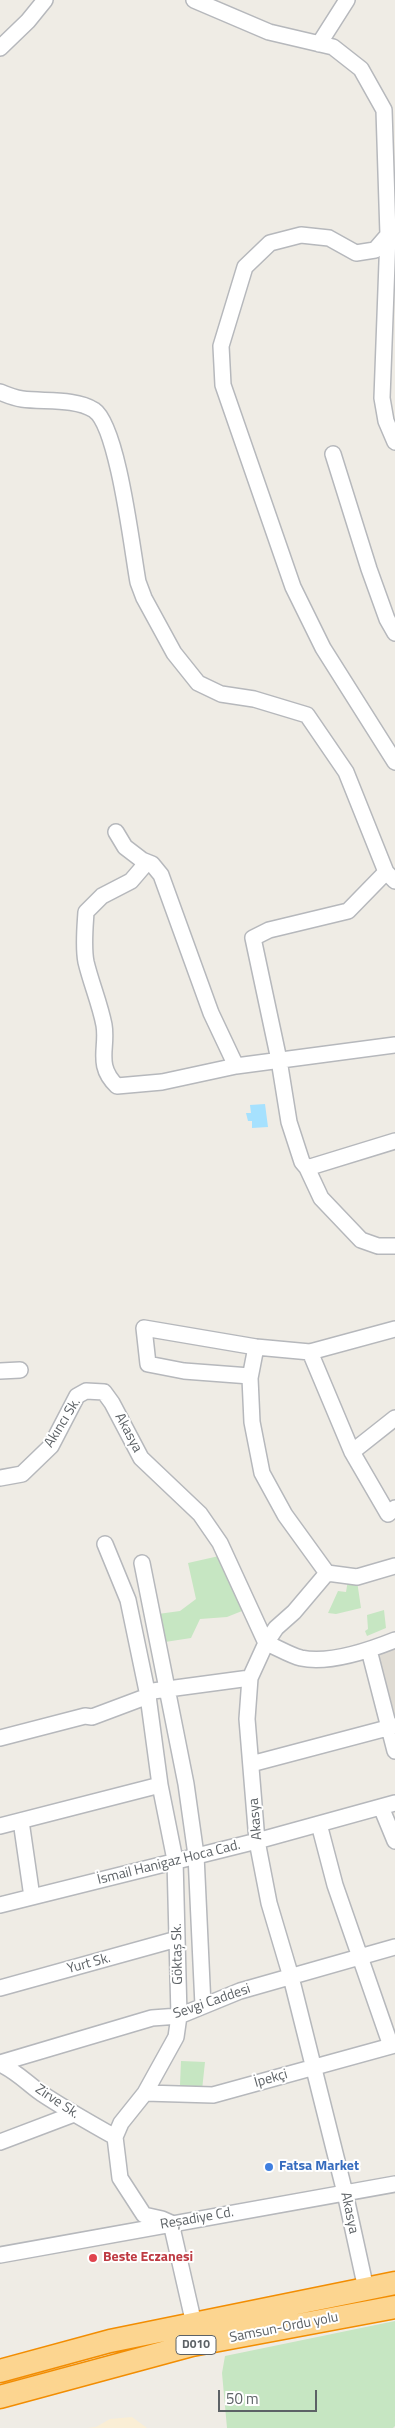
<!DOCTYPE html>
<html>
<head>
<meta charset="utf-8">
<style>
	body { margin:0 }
	#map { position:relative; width:395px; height:2428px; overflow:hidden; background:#efece5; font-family:"Titillium Web",sans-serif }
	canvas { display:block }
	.scale { position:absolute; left:218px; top:2390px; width:99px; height:22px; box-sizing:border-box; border:2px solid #5d6266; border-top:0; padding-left:6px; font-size:15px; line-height:18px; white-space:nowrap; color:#5d6266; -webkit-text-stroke:4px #fff; paint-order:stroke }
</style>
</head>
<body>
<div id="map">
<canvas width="395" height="2428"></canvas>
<div class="scale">50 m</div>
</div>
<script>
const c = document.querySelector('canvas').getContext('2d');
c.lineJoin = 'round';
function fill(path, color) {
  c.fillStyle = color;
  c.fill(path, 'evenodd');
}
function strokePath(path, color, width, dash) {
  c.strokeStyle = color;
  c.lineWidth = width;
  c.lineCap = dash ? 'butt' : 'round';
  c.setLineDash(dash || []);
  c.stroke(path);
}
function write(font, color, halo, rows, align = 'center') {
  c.font = font + ' "Titillium Web",sans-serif';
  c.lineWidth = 4;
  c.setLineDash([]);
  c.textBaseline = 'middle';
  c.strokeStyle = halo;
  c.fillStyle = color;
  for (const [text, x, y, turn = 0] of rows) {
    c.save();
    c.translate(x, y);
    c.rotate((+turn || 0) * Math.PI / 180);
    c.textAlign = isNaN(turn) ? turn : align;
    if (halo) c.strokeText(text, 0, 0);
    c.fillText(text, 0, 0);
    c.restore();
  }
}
const education = new Path2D(`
	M395,1648V1721L377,1655Z`);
const green = new Path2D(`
	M219,1556L234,1586L242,1611L227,1617L200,1619L191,1638L165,1642L158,1614L180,1611L196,1599L188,1563Z
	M348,1580L357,1581L361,1608L336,1614L328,1613L338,1591L346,1592Z
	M384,1610L386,1628L367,1636L365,1631L368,1629L367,1615Z
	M181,2061L205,2062L202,2090L186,2089L180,2085Z
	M395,2321V2426L393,2428H227L222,2373L225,2356Z`);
const sand = new Path2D(`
	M132,2417L147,2428H87L96,2427L110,2419Z`);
const water = new Path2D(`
	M265,1104L268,1127L252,1128V1121H248L246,1113H251L250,1105Z`);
const minor = new Path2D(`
	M194,0L269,32L333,47L361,69L384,110L388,235L375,250L356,253L329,238L301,235L270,243L245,267L221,346L223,385L293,587L323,648L395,762
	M319,44L347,0
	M0,48L28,21L45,0
	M388,235L382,398L386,421L395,442
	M0,392C7,395 15,398 22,399C44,402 75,398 94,410C118,426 132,549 138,582L144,598L174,653L198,683L221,694L254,699L307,715L346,772L386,872L395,881
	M333,454L369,569L387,619L395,633
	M116,832L125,847L142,860L143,867L131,881L102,896L86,912C85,928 83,947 86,962C91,983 100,1004 104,1025C108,1048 95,1065 117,1086L162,1082L236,1066L395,1045
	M142,860L152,864L161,875L211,1013L236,1066
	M386,872L348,911L269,930L253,938L279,1060L289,1122L302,1162L307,1168L321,1198L361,1240L378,1246H395
	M307,1168L395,1141
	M256,1347L250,1378L252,1422L262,1473L285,1515L327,1573L357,1577L395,1566
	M310,1352L352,1452L388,1514L395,1508
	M0,1371L20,1370
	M250,1376L184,1371L148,1364L144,1328L256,1347L310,1352L395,1329
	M352,1452L395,1418
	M0,1478L22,1474L51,1446L77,1396L86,1391L104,1392L112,1403L141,1458L200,1514L220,1543L266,1643L250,1678L247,1719L257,1841L269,1903L291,1977L345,2193L366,2289
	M105,1544L128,1600L148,1696L160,1785L175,1860L179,2016L176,2037L145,2093L121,2123L115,2137L120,2178L144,2215L162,2219L171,2223L194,2324
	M142,1563L186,1784L196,1855L203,2006
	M327,1573L294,1612L276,1628L266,1643C277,1647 289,1655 301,1658C328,1664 370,1650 395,1640
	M369,1650L395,1751
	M0,1738L85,1716L92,1717L148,1696L153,1691L250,1678
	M251,1764L395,1726
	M381,1807L395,1841
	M21,1821L32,1897
	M319,1824L335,1885L391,2046
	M0,1826L160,1785
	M0,1905L257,1841L395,1803
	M0,1988L177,1939
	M0,2063L152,2018L179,2016L240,1991L395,1947
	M0,2064C16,2071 27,2083 41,2093C65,2109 90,2123 115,2137
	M145,2093L213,2095L395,2045
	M0,2142L74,2114
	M0,2255L395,2184`);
const highway = new Path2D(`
	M0,2371L110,2341L395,2283
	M0,2397L192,2345L395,2307`);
const markers = [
	[269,2167,5,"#3f7fe0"],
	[93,2258,5,"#e0444e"]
];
const shields = [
	[196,2345,40]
];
const shieldNames = [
	["D010",196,2345]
];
const streetNames = [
	["Akıncı Sk.",63,1423,-58],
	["Akasya",128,1433,62],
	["Akasya",256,1819,-95],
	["İsmail Hanigaz Hoca Cad.",169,1863,-14],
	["Göktaş Sk.",178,1954,-91],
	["Yurt Sk.",89,1964,-15],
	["Sevgi Caddesi",212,2002,-19],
	["İpekçi",271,2079,-16],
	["Zirve Sk.",57,2102,34],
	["Akasya",349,2213,78],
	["Reşadiye Cd.",197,2219,-10],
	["Samsun-Ordu yolu",284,2328,-11]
];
const shopNames = [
	["Fatsa Market",279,2167]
];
const healthNames = [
	["Beste Eczanesi",103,2258]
];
fill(education, '#dfdbd3');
fill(green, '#c6e6c2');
fill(sand, '#faeed5');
fill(water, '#a6e1fe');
strokePath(minor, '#b6b8bc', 18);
strokePath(highway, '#f28d02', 25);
strokePath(minor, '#fff', 15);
strokePath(highway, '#fcd590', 22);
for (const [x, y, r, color] of markers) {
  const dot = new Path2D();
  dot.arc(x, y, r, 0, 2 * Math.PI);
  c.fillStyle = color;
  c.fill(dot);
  strokePath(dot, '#fff', 2);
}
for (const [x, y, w] of shields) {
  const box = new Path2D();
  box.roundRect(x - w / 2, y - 9.5, w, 19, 4);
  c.fillStyle = '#fff';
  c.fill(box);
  strokePath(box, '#5d6266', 1);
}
write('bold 12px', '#5d6266', null, shieldNames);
write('14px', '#5d6266', '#fff', streetNames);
write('bold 14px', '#366cbe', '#fff', shopNames, 'left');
write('bold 14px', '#be3a42', '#fff', healthNames, 'left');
</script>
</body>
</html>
